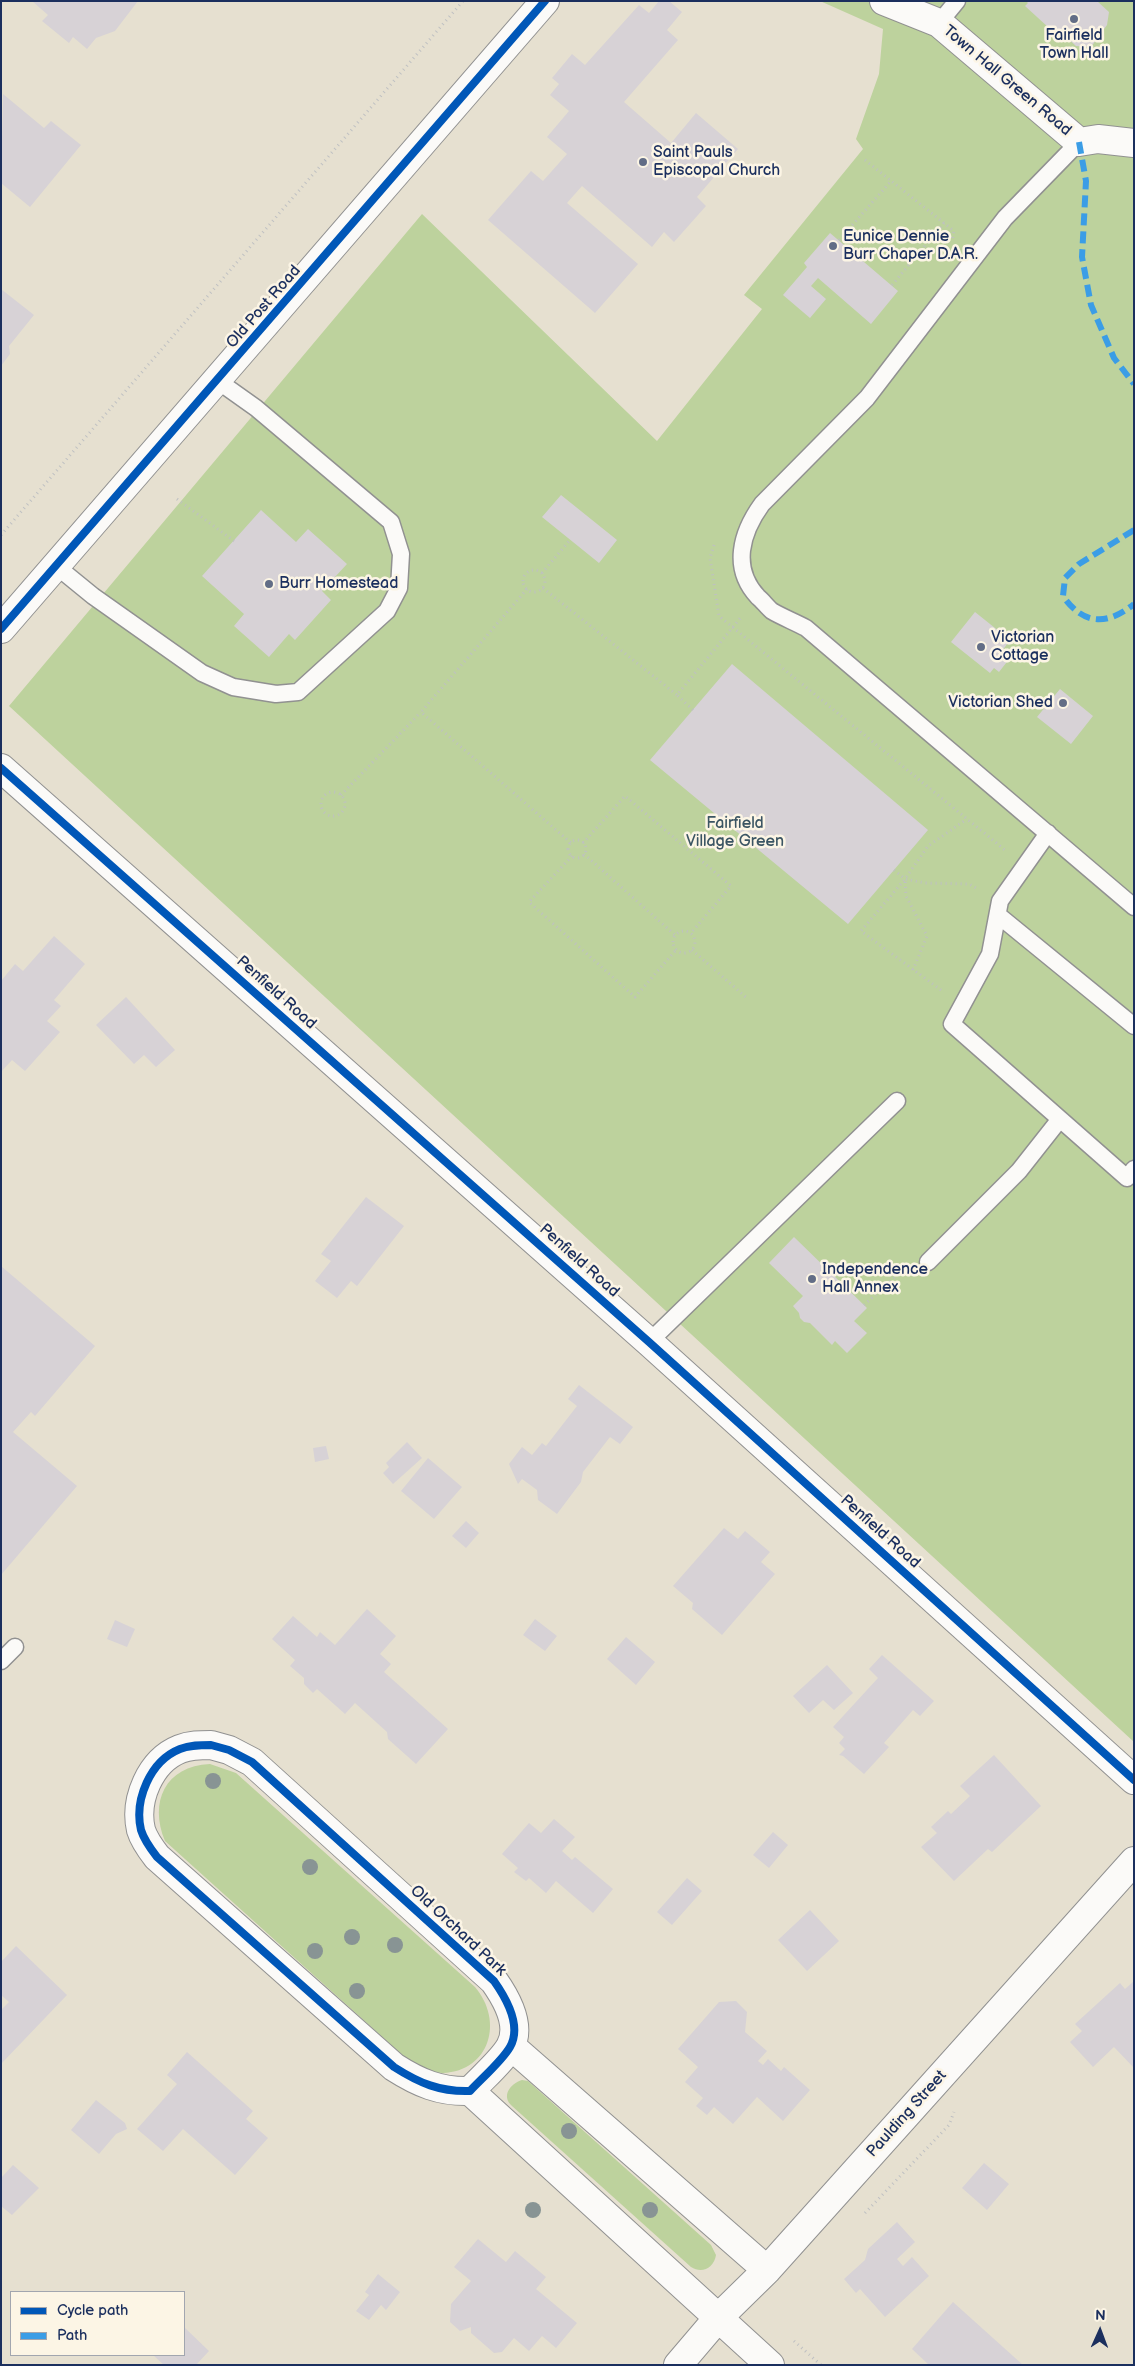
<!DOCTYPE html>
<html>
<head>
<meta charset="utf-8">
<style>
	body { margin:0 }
	#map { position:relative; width:1135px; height:2366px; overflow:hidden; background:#e6e0d0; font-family:"Balsamiq Sans",sans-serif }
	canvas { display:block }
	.frame { position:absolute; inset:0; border:2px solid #1b2f5e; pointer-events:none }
	.legend { position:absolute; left:10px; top:2291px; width:175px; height:65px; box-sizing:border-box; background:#fcf5e5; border:1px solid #a2a6af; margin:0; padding:6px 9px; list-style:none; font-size:15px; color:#1b2f5e }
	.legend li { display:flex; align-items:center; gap:10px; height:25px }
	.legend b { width:25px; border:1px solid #a2a6af }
	.north { position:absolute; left:1075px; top:2306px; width:50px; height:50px; -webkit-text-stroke:4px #fcf5e5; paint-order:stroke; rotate:2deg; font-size:14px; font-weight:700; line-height:20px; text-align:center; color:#1b2f5e }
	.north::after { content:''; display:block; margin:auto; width:18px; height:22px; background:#1b2f5e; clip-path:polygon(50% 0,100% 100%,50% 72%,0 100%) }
</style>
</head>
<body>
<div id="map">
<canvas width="1135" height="2366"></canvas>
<div class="frame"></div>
<ul class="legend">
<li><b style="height:6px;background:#0057b8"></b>Cycle path</li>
<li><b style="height:6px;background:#3b9de6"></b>Path</li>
</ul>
<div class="north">N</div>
</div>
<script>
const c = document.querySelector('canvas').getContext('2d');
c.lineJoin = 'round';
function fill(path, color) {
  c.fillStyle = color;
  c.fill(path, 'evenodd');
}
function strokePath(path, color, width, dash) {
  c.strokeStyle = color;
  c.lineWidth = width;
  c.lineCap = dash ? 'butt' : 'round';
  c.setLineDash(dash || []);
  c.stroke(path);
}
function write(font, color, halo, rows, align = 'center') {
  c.font = font + ' "Balsamiq Sans",sans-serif';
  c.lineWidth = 5;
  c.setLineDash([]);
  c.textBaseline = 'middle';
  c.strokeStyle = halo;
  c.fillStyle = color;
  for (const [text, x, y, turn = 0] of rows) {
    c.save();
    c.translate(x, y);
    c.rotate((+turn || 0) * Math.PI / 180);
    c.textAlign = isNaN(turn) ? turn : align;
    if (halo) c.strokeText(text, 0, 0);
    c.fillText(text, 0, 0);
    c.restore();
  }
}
const green = new Path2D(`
	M820,1H1134V1742L9,706L422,214L657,441L762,309L744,295L863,149L856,139L879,74L883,29Z
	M210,1764L236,1773L475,1987C504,2021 490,2071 443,2073C430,2073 421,2067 410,2062L165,1841C149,1802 165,1766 210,1764Z
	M522,2080L528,2081L711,2245L716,2255C714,2268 702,2274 691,2267L512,2106C501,2096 510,2084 522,2080Z`);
const building = new Path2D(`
	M32,1H138L115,31L96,38L87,49L73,37L69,43L42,21L48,15Z
	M659,1H669L682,12L667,30L678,40L624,102L671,143L696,113L738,149L697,197L706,206L674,242L664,232L652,247L582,186L567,203L638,264L595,313L488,220L531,171L543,181L567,154L547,137L569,111L550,95L559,84L552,78L572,54L585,65L639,5L649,13Z
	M1026,1H1097L1109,12L1107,25L1091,47L1076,46L1063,34L1060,38L1025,6L1028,3Z
	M3,94L44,128L51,121L81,145L30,207L1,183Z
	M830,233L898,291L871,324L818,278L811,286L826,299L810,318L783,295L807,267L804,263Z
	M1,289L34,315L9,346L10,354L1,366Z
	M561,495L617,540L599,563L542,517Z
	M261,510L296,542L308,529L347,564L322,591L331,600L295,640L289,634L269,657L234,626L244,614L202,576Z
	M975,612L1010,640L1002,651L1010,658L999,672L994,668L990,673L951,642Z
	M732,664L928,830L848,924L650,760Z
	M1060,689L1093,716L1071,744L1037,717Z
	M54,936L85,964L54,1000L61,1006L47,1021L60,1032L25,1071L12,1060L1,1072V981L15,964L23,971Z
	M126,997L175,1050L156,1067L144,1055L134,1064L96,1025Z
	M366,1197L404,1226L357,1286L351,1281L337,1298L315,1281L331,1261L321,1254Z
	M794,1237L867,1308L854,1321L867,1333L847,1353L835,1341L832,1345L810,1323L804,1322L800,1318L799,1313L793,1306L803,1296L769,1263Z
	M1,1266L95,1346L35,1416L31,1412L13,1432L77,1486L1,1575Z
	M579,1385L633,1427L620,1444L610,1437L583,1472L581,1482L557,1514L538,1500L537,1490L522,1479L518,1484L509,1464L522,1447L532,1455L542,1443L546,1446L577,1406L568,1399Z
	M407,1442L422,1458L393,1484L383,1473L389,1467L386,1463Z
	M326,1446L329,1459L315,1462L313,1448Z
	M428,1458L462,1487L434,1519L401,1491Z
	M466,1521L479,1533L466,1548L452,1536Z
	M724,1528L738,1539L745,1531L770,1552L761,1562L775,1574L722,1635L692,1609L693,1603L673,1586Z
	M367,1609L396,1636L380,1654L391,1664L384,1672L448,1729L416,1764L388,1739L387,1732L355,1703L345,1714L317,1689L313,1693L304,1684V1678L290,1666L295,1660L272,1639L293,1616L317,1637L320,1632L335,1645Z
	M535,1619L557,1636L545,1651L523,1635Z
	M115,1620L135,1629L127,1647L107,1639Z
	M626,1637L655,1662L636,1685L607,1659Z
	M882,1655L934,1701L920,1716L913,1710L884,1743L889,1747L864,1774L843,1756L839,1755L845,1749L839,1743L844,1737L833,1727L878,1678L869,1669Z
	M827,1665L853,1693L834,1710L823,1700L809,1713L793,1696Z
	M994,1755L1041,1806L992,1852L988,1849L954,1881L921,1847L937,1833L931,1827L948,1811L951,1814L970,1796L960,1786Z
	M554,1819L575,1837L562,1851L572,1860L575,1857L613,1889L593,1913L556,1881L546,1893L529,1878L526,1881L514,1872L518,1868L502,1854L529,1823L541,1833Z
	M773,1832L788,1845L769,1868L753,1855Z
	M687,1878L702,1891L672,1925L657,1912Z
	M810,1910L839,1941L807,1971L778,1940Z
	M16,1946L67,1995L1,2064V2010L9,2002L1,1995V1962Z
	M1134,1981V2068L1114,2047L1093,2067L1070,2042L1082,2031L1075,2024L1120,1983L1125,1989Z
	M736,2001L747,2012L745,2032L767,2051L758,2061L763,2065L768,2059L781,2071L784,2067L810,2090L783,2121L757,2097L733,2124L714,2107L707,2115L696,2106L703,2098L685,2082L698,2067L678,2049L719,2002Z
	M187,2052L253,2111L246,2119L268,2138L235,2175L183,2129L163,2151L137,2129L177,2084L167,2075Z
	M96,2100L125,2123L127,2129L116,2134L99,2154L71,2130Z
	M984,2163L1009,2184L987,2210L962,2188Z
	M13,2165L39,2188L12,2215L1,2206V2178Z
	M897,2222L915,2242L897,2259L903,2266L912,2257L929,2276L885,2317L860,2289L856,2293L844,2279L865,2260L868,2249Z
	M478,2239L506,2262L515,2251L546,2277L536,2289L577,2323L556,2348L542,2336L529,2351L514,2338L502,2352L494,2353L471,2333V2327L460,2331L450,2322L451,2304L471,2281L454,2267Z
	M378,2274L400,2292L386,2310L381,2305L369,2320L356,2311L369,2295L365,2292Z
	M953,2302L1023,2365H929L912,2349Z
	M184,2327L209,2351L196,2365H164L153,2355H184Z`);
const path = new Path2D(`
	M865,160L954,231L952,241
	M839,240L892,180
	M892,285L944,223
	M177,499L234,541
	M1,535L463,1
	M714,545L710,558L719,616L1005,850
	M523 581a11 11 0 1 1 22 0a11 11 0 1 1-22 0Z
	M542,573L570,540
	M543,588L677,695
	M527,589L421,712L571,843
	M693,710L677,695L742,616
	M321 804a12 12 0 1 1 24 0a12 12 0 1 1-24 0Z
	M341,795L421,712
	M568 849a9 9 0 1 1 18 0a9 9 0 1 1-18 0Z
	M583,843L625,796L731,886L691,933
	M584,854L675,935
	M572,856L529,902L635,997L676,950
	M894,870L905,879
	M673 942a11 11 0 1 1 22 0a11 11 0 1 1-22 0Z
	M692,950L748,999
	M913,970L927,936L906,896L905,879L925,883L969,884L978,889
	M941,990L861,931L905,879L928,846L967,819
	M864,1305L904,1269
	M865,2213L949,2125L954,2112
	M794,2341L821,2365`);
const service = new Path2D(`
	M939,23L957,1
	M1079,142L1005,218L867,398L762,504C741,533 731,568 758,597C763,601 767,607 772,611C782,617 795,622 806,628L1134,907
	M55,565L93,596L202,673L233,687L276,694L298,692L387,611L399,588L401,554L391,522L256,408L218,381
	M1048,833L1000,901L990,954L952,1024L1127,1178L1134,1169
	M998,915L1134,1026
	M928,1262L1019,1171L1060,1119
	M649,1342L897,1101
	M1,1661L15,1647`);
const minor = new Path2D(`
	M884,1L939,23L1079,142L1098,139L1134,143
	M1,768L649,1342L1134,1780
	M211,1745L229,1750L252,1762L494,1981C506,1998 522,2026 510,2047C502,2061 482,2078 470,2091C440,2092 419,2083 394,2067L157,1857C150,1848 144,1840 141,1830C134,1800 150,1761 180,1749C190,1745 200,1745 211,1745Z
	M511,2046L767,2270
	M470,2091L770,2365
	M678,2365L718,2318L767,2270L1134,1861`);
const tertiary = new Path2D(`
	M1,629L545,1`);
const quiet = new Path2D(`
	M1079,142L1086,181L1082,257L1091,305L1114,358L1134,384
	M1134,530L1079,564L1065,578L1063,596C1083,625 1107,626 1134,604`);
const cycleway = new Path2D(`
	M1,629L545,1
	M1,768L649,1342L1134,1780
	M211,1745L229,1750L252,1762L494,1981C506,1998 522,2026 510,2047C502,2061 482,2078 470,2091C440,2092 419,2083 394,2067L157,1857C150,1848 144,1840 141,1830C134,1800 150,1761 180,1749C190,1745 200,1745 211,1745Z`);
const trees = [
	[213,1781],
	[310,1867],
	[352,1937],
	[395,1945],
	[315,1951],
	[357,1991],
	[569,2131],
	[533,2210],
	[650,2210]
];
const markers = [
	[1074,19,5,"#626d86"],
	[643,162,5,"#626d86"],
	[833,246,5,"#626d86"],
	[269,584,5,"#626d86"],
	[981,647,5,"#626d86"],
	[1063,703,5,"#626d86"],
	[812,1279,5,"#626d86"]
];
const poiNames = [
	["Fairfield",1074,36,"center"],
	["Town Hall",1074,54,"center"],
	["Saint Pauls",653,153],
	["Episcopal Church",653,171],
	["Eunice Dennie",843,237],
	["Burr Chaper D.A.R.",843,255],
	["Burr Homestead",279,584],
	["Victorian",991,638],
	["Cottage",991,656],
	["Victorian Shed",1053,703,"right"],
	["Independence",822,1270],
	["Hall Annex",822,1288]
];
const streetNames = [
	["Town Hall Green Road",1007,81,40],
	["Old Post Road",264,307,-49],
	["Penfield Road",276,993,42],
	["Penfield Road",579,1261,42],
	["Penfield Road",880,1532,42],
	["Old Orchard Park",458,1931,43],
	["Paulding Street",907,2114,-48]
];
const parkNames = [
	["Fairfield",735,824],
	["Village Green",735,842]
];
fill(green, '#bdd29d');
fill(building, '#d7d2d6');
strokePath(service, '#919191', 19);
strokePath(minor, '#919191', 30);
strokePath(tertiary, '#919191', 30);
strokePath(path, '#bfc0c2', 3, [1, 4]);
strokePath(service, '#fbfaf8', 16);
strokePath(minor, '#fbfaf8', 28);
strokePath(tertiary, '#fbfaf8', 28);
strokePath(quiet, '#3b9de6', 6, [12, 6]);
strokePath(cycleway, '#0057b8', 8);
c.fillStyle = '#889494';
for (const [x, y] of trees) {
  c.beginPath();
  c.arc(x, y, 8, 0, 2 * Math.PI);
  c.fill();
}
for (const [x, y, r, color] of markers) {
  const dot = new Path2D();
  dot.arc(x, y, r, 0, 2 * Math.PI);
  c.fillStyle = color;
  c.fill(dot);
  strokePath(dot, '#fcf5e5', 2);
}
write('16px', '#1b2f5e', '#fcf5e5', poiNames, 'left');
write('16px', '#1b2f5e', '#fcf5e5', streetNames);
write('16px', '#3b5563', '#fcf5e5', parkNames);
</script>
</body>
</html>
